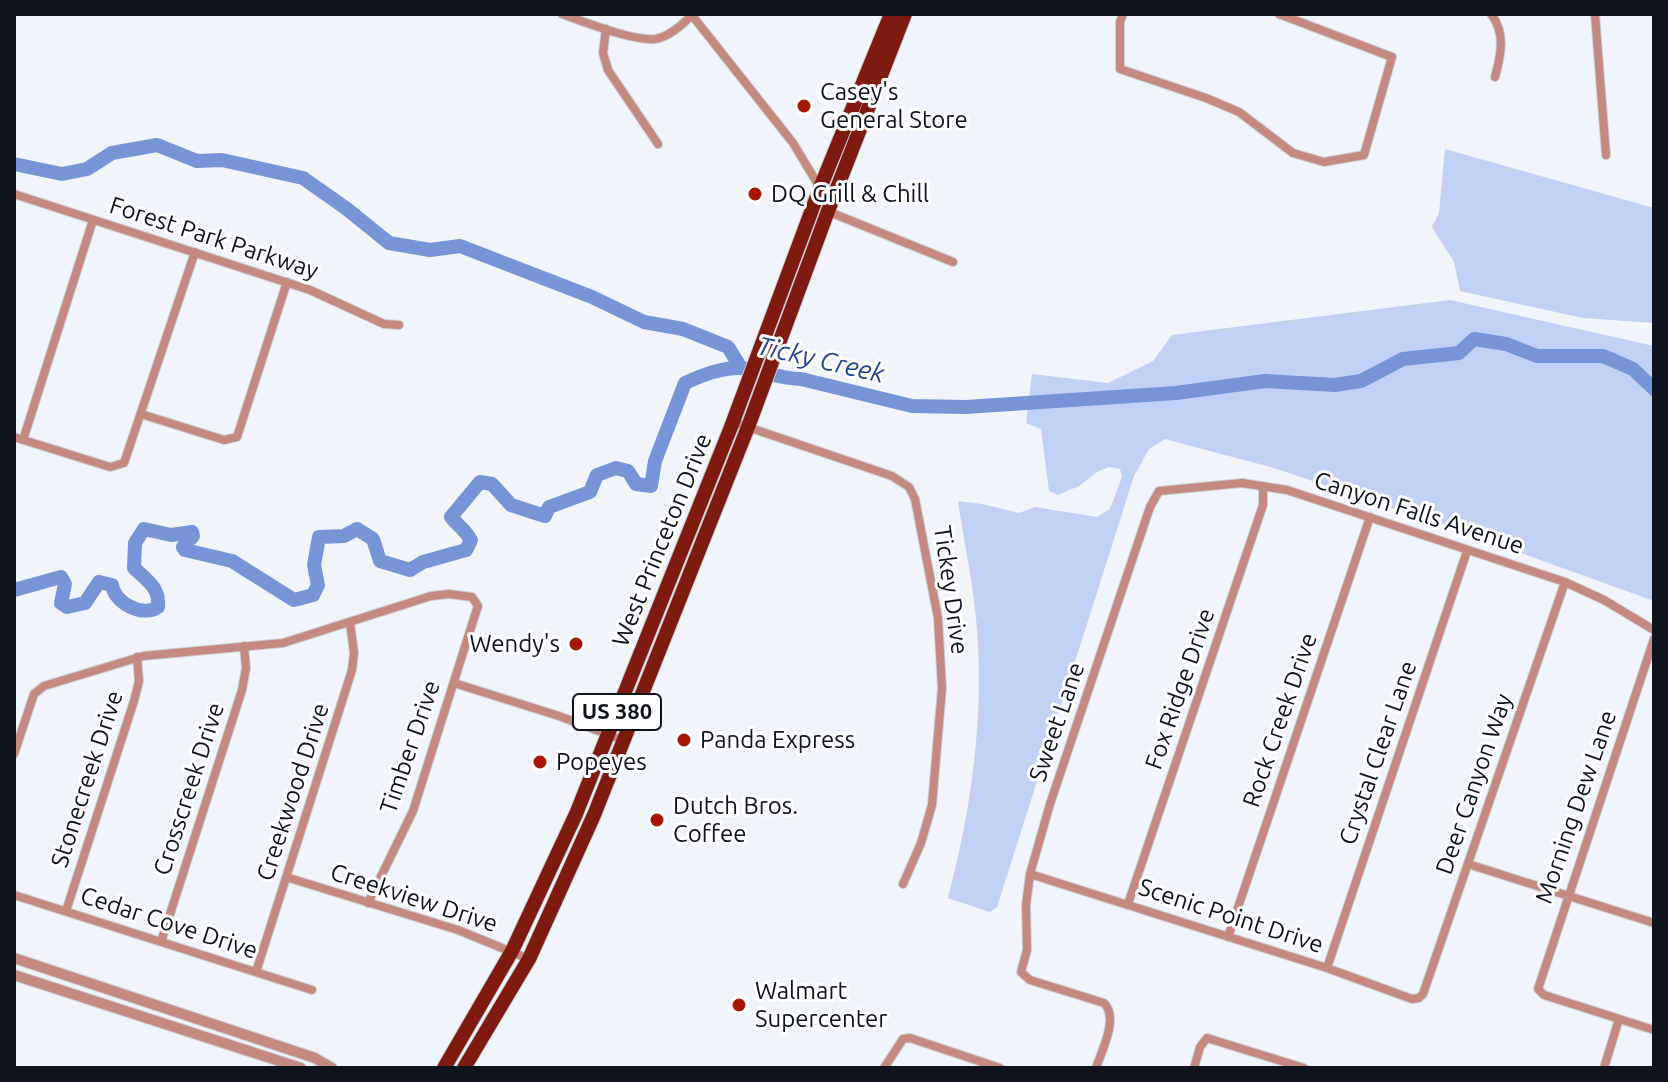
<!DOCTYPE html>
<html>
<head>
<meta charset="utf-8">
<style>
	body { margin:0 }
	#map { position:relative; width:1668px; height:1082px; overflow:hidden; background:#f1f4fa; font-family:Ubuntu,sans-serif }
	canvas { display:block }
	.frame { position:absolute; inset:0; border:16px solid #0e131d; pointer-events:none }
</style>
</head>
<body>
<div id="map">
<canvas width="1668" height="1082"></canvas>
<div class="frame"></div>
</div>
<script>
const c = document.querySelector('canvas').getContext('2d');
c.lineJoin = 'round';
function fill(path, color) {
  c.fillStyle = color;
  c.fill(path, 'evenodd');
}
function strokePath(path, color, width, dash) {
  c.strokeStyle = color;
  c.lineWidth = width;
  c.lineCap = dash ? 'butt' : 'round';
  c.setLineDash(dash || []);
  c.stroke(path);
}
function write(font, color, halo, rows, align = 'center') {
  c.font = font + ' Ubuntu,sans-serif';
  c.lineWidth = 6;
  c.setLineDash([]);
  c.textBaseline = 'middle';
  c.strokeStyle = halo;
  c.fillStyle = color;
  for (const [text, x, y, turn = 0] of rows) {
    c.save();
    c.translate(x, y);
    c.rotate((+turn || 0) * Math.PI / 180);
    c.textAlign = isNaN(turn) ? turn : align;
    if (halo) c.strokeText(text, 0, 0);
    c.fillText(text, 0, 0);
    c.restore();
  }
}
const green = new Path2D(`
	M1445,149L1654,208V323L1583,318L1460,291L1454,262L1432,227L1439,213Z
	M1450,300L1654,346V601L1446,526L1274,468L1165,439L1149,449L1134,476L997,907L990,912L948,898C971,811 984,720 977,629C974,587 964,543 958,501L982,504L1019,513L1035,507L1097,517L1110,509L1122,477L1120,469L1109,467L1097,472L1079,486L1058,495L1049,491L1041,429L1026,423L1032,374L1108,383L1153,361L1172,335Z`);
const river = new Path2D(`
	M14,164L62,174L87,169L112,153L157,145L197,161L222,160L303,178L347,209L389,243L430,250L460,246L592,297L644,322L683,329L728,347L741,368
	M14,590L61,577L65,584L61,603L67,607L85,603L99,582L112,585C114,602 142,618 158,607C160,588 147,580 134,568L135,543L144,529L171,535L192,532L193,536L183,547L185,550L232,561L294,600L313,595L318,585L314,565L319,537L344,536L357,529L373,539L380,561L410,570L423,562L466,550L471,540C464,528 457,525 451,517L480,482L492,484L511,505L545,516L549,507L590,492L597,475L616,468L628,471L636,484L651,486L655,461L685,383C701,375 724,367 742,368C762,370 780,379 801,379L912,406L966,407L1176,393L1265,381L1335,385L1361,381L1403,359L1459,353L1474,339L1506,344L1537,356H1603L1633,369L1654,389`);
const minor = new Path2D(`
	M562,14C585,22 632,41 655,39C669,37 682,25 692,15
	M691,14L793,143L819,186
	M1123,14L1120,22V69L1206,98L1239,112L1293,153L1324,162L1364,155L1392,57L1279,14
	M1491,14C1506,33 1501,55 1495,77
	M1595,14L1606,155
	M606,29L603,53L608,70L658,144
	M14,194L310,290L384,324L399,325
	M827,211L953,262
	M141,414L224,440L237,437L287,282
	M733,422L892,476L909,487L915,499L938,618L942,688L932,805L921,843L903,884
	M14,437L110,467L124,463L195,252
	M23,440L93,220
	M1654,639L1538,989L1544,995L1654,1030
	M454,683L559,716L625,741
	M14,754L34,694L44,686L143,656L283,643L431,596L449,594L472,597L478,606L475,615L413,811L368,903
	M1468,864L1654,923
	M1030,874L1327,968L1412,999L1419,998L1423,994L1565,582
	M286,877L458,930L529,959
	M14,895L312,990
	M1128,904L1263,505V486
	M66,911L134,701L139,681L137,657
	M1228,937L1370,517
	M161,942L242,690L246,668L244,646
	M1327,968L1467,551
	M256,972L352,670L354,653L350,622
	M884,1068L903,1039L910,1038L1000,1068
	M1096,1068C1102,1050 1119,1018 1104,1003L1030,980L1021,972L1027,950L1026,905L1030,874L1050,804L1150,507L1159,491L1242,483L1287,490L1565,582L1604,600L1654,630
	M1194,1068L1200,1047L1207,1038L1304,1068
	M1604,1068L1619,1019`);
const tertiary = new Path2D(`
	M14,958L315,1058L332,1068
	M14,975L301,1068`);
const trunk = new Path2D(`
	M444,1068L512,951L576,814L731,427L820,188L891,14
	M464,1068L529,959L594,815L748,427L828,211L905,14`);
const markers = [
	[804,106,8,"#a71504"],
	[755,194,8,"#a71504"],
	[576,644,8,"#a71504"],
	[684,740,8,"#a71504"],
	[540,762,8,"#a71504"],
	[657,820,8,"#a71504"],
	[739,1005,8,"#a71504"]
];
const shields = [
	[617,712,88]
];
const shieldNames = [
	["US 380",617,712]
];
const poiNames = [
	["Casey's",820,92],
	["General Store",820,120],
	["DQ Grill & Chill",771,194],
	["Wendy's",560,644,"right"],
	["Panda Express",700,740],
	["Popeyes",556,762],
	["Dutch Bros.",673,806],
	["Coffee",673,834],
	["Walmart",755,991],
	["Supercenter",755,1019]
];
const streetNames = [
	["Forest Park Parkway",214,238,18],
	["Canyon Falls Avenue",1419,513,18],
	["West Princeton Drive",662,540,-68],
	["Tickey Drive",951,590,82],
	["Fox Ridge Drive",1180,689,-71],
	["Rock Creek Drive",1280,720,-71],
	["Sweet Lane",1057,722,-71],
	["Timber Drive",410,747,-71],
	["Crystal Clear Lane",1378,753,-71],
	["Stonecreek Drive",87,779,-72],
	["Deer Canyon Way",1474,784,-71],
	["Crosscreek Drive",189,789,-72],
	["Creekwood Drive",293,792,-72],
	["Morning Dew Lane",1576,807,-71],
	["Creekview Drive",414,898,18],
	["Scenic Point Drive",1231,916,18],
	["Cedar Cove Drive",169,923,18]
];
const waterNames = [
	["Ticky Creek",821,360,13]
];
fill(green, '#c0d1f5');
strokePath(river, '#7595d7', 14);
strokePath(minor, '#cdd0d7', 10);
strokePath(tertiary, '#cdd0d7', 12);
strokePath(trunk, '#cdd0d7', 16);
strokePath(minor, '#c4897f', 8);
strokePath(tertiary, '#c4897f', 10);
strokePath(trunk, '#7f1a0e', 14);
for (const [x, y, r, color] of markers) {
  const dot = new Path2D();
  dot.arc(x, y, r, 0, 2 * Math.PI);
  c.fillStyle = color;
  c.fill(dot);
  strokePath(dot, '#fff', 3);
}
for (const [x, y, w] of shields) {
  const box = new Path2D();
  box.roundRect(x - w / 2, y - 18, w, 36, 6);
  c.fillStyle = '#fff';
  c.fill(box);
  strokePath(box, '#0e131d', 2);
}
write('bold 22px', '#0e131d', null, shieldNames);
write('24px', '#0e131d', '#fff', poiNames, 'left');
write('24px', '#0e131d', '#fff', streetNames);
write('italic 26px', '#234493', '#fff', waterNames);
</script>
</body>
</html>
